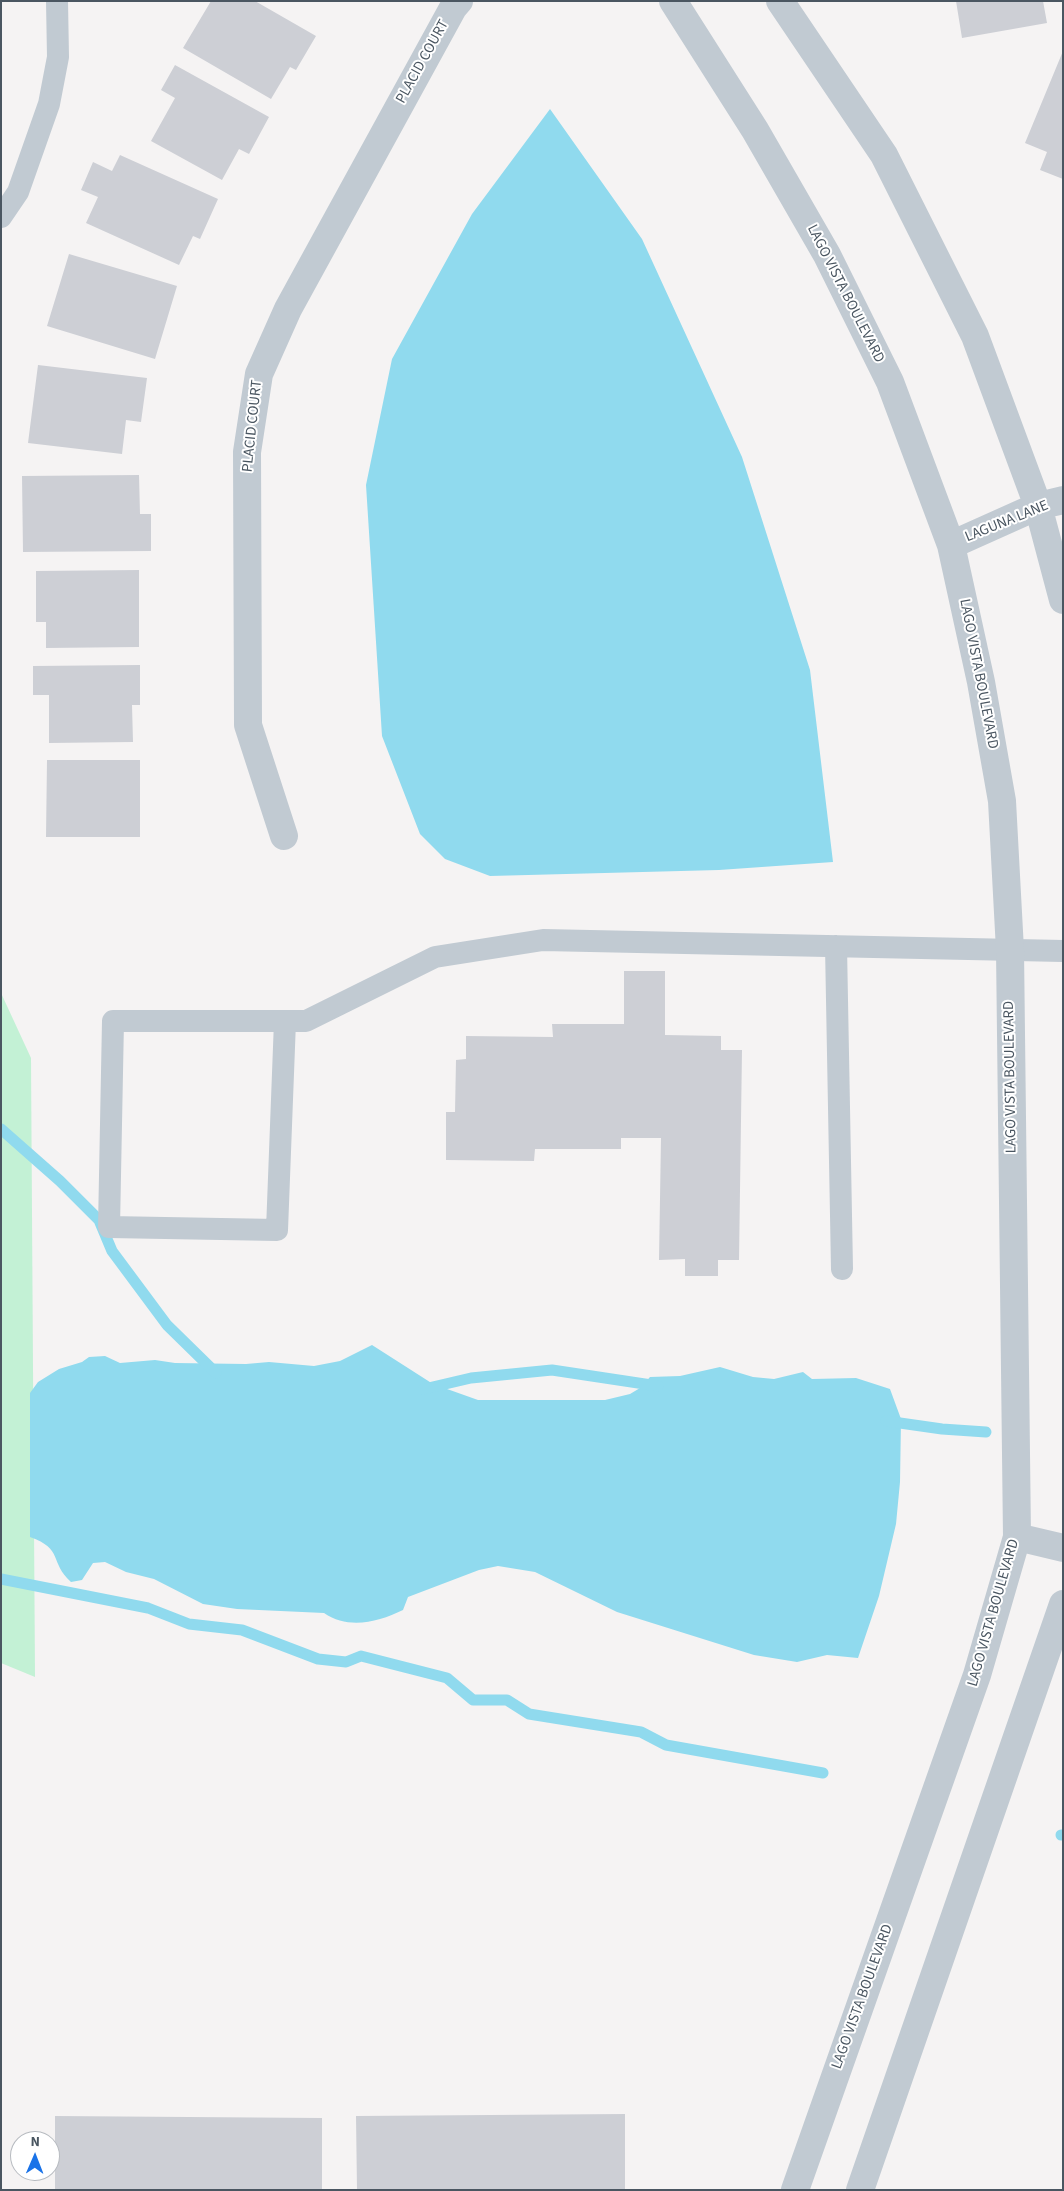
<!DOCTYPE html>
<html>
<head>
<meta charset="utf-8">
<style>
	body { margin:0 }
	#map { position:relative; width:1064px; height:2191px; overflow:hidden; background:#f5f3f3; font-family:"Source Sans 3",sans-serif }
	canvas { display:block }
	.frame { position:absolute; inset:0; border:2px solid #4a5661; pointer-events:none }
	.north { position:absolute; left:10px; top:2131px; width:50px; height:50px; box-sizing:border-box; background:#fff; border:1px solid #b7bbc0; border-radius:50%; rotate:1deg; font-size:14px; font-weight:700; line-height:20px; text-align:center; color:#4a5661 }
	.north::after { content:''; display:block; margin:auto; width:18px; height:22px; background:#1a73e8; clip-path:polygon(50% 0,100% 100%,50% 72%,0 100%) }
</style>
</head>
<body>
<div id="map">
<canvas width="1064" height="2191"></canvas>
<div class="frame"></div>
<div class="north">N</div>
</div>
<script>
const c = document.querySelector('canvas').getContext('2d');
c.lineJoin = 'round';
function fill(path, color) {
  c.fillStyle = color;
  c.fill(path, 'evenodd');
}
function strokePath(path, color, width, dash) {
  c.strokeStyle = color;
  c.lineWidth = width;
  c.lineCap = dash ? 'butt' : 'round';
  c.setLineDash(dash || []);
  c.stroke(path);
}
function write(font, color, halo, rows, align = 'center') {
  c.font = font + ' "Source Sans 3",sans-serif';
  c.lineWidth = 4;
  c.setLineDash([]);
  c.textBaseline = 'middle';
  c.strokeStyle = halo;
  c.fillStyle = color;
  for (const [text, x, y, turn = 0] of rows) {
    c.save();
    c.translate(x, y);
    c.rotate((+turn || 0) * Math.PI / 180);
    c.textAlign = isNaN(turn) ? turn : align;
    if (halo) c.strokeText(text, 0, 0);
    c.fillText(text, 0, 0);
    c.restore();
  }
}
const green = new Path2D(`
	M1,993L31,1058L35,1677L1,1663Z`);
const water = new Path2D(`
	M550,109L642,239L742,457L810,670L833,862L719,870L490,876L445,859L420,834L382,736L366,485L392,359L472,214Z
	M372,1345L433,1384L478,1400H605L630,1394L640,1388L650,1377L680,1376L720,1367L753,1377L774,1379L803,1372L812,1379L856,1378L890,1389L901,1419L900,1482L896,1524L879,1596L858,1658L827,1655L797,1662L754,1655L617,1612L535,1572L498,1566L479,1570L408,1597L403,1610C378,1622 349,1630 324,1613L237,1609L203,1604L154,1579L126,1572L105,1562L93,1563L82,1580L71,1582C49,1562 64,1549 30,1537V1393L38,1382L59,1369L82,1362L89,1357L105,1356L120,1363L155,1360L175,1363L246,1364L269,1362L314,1366L340,1361Z`);
const stream = new Path2D(`
	M1,1129L60,1181L99,1220L112,1251L167,1325L216,1373
	M424,1389L471,1378L552,1370L658,1386
	M886,1421L942,1429L986,1432
	M1,1579L148,1608L189,1624L242,1630L318,1659L346,1662L361,1656L447,1678L473,1700H507L529,1714L641,1732L666,1745L823,1773
	M1061,1835H1063`);
const building = new Path2D(`
	M211,1H255L316,36L296,70L290,67L271,99L183,48Z
	M956,1H1043L1047,23L962,38Z
	M1063,51V179L1040,170L1047,152L1025,143Z
	M175,65L269,117L249,154L239,149L222,180L151,141L175,98L161,90Z
	M120,155L218,199L200,239L193,236L179,265L86,223L98,197L81,190L93,162L112,171Z
	M69,254L177,286L155,359L47,326Z
	M38,365L147,378L141,422L126,420L122,454L28,443Z
	M139,475L140,514H151V551L23,552L22,476Z
	M139,570V647L46,648V622H36V571Z
	M140,665V705H132L133,742L49,743V695H33V666Z
	M47,760H140V837H46Z
	M624,971H665V1035L721,1036V1050H742L739,1260H718V1276H685V1259L659,1260L661,1138H621V1149H535L534,1161L446,1160V1112H455L456,1060L466,1059V1036L553,1037L552,1024H624Z
	M625,2114V2190H357L356,2116Z
	M55,2116L322,2118V2190H55Z`);
const lane = new Path2D(`
	M1,217L18,192L49,104L58,57L57,1
	M836,946L842,1269
	M285,1021L277,1230L109,1227L113,1021H306L435,957L543,940L1063,951`);
const street = new Path2D(`
	M673,1L755,130L827,255L890,382L951,545L981,682L1002,801L1010,950L1017,1537L977,1675L795,2190
	M780,1L884,155L975,336L1038,506L1063,600
	M951,545L1038,506L1063,500
	M284,836L248,725L247,452L259,374L288,309L453,8L459,1
	M1017,1537L1063,1548
	M860,2190L1063,1604`);
const streetNames = [
	["PLACID COURT",423,62,-61],
	["LAGO VISTA BOULEVARD",845,294,63],
	["PLACID COURT",253,426,-84],
	["LAGUNA LANE",1007,522,-22],
	["LAGO VISTA BOULEVARD",978,674,79],
	["LAGO VISTA BOULEVARD",1011,1077,-91],
	["LAGO VISTA BOULEVARD",994,1613,-74],
	["LAGO VISTA BOULEVARD",863,1997,-70]
];
fill(green, '#c3f1d5');
fill(water, '#90daee');
strokePath(stream, '#90daee', 11);
fill(building, '#cdcfd5');
strokePath(lane, '#c1cad2', 22);
strokePath(street, '#c1cad2', 28);
write('15px', '#4a5661', '#fff', streetNames);
</script>
</body>
</html>
